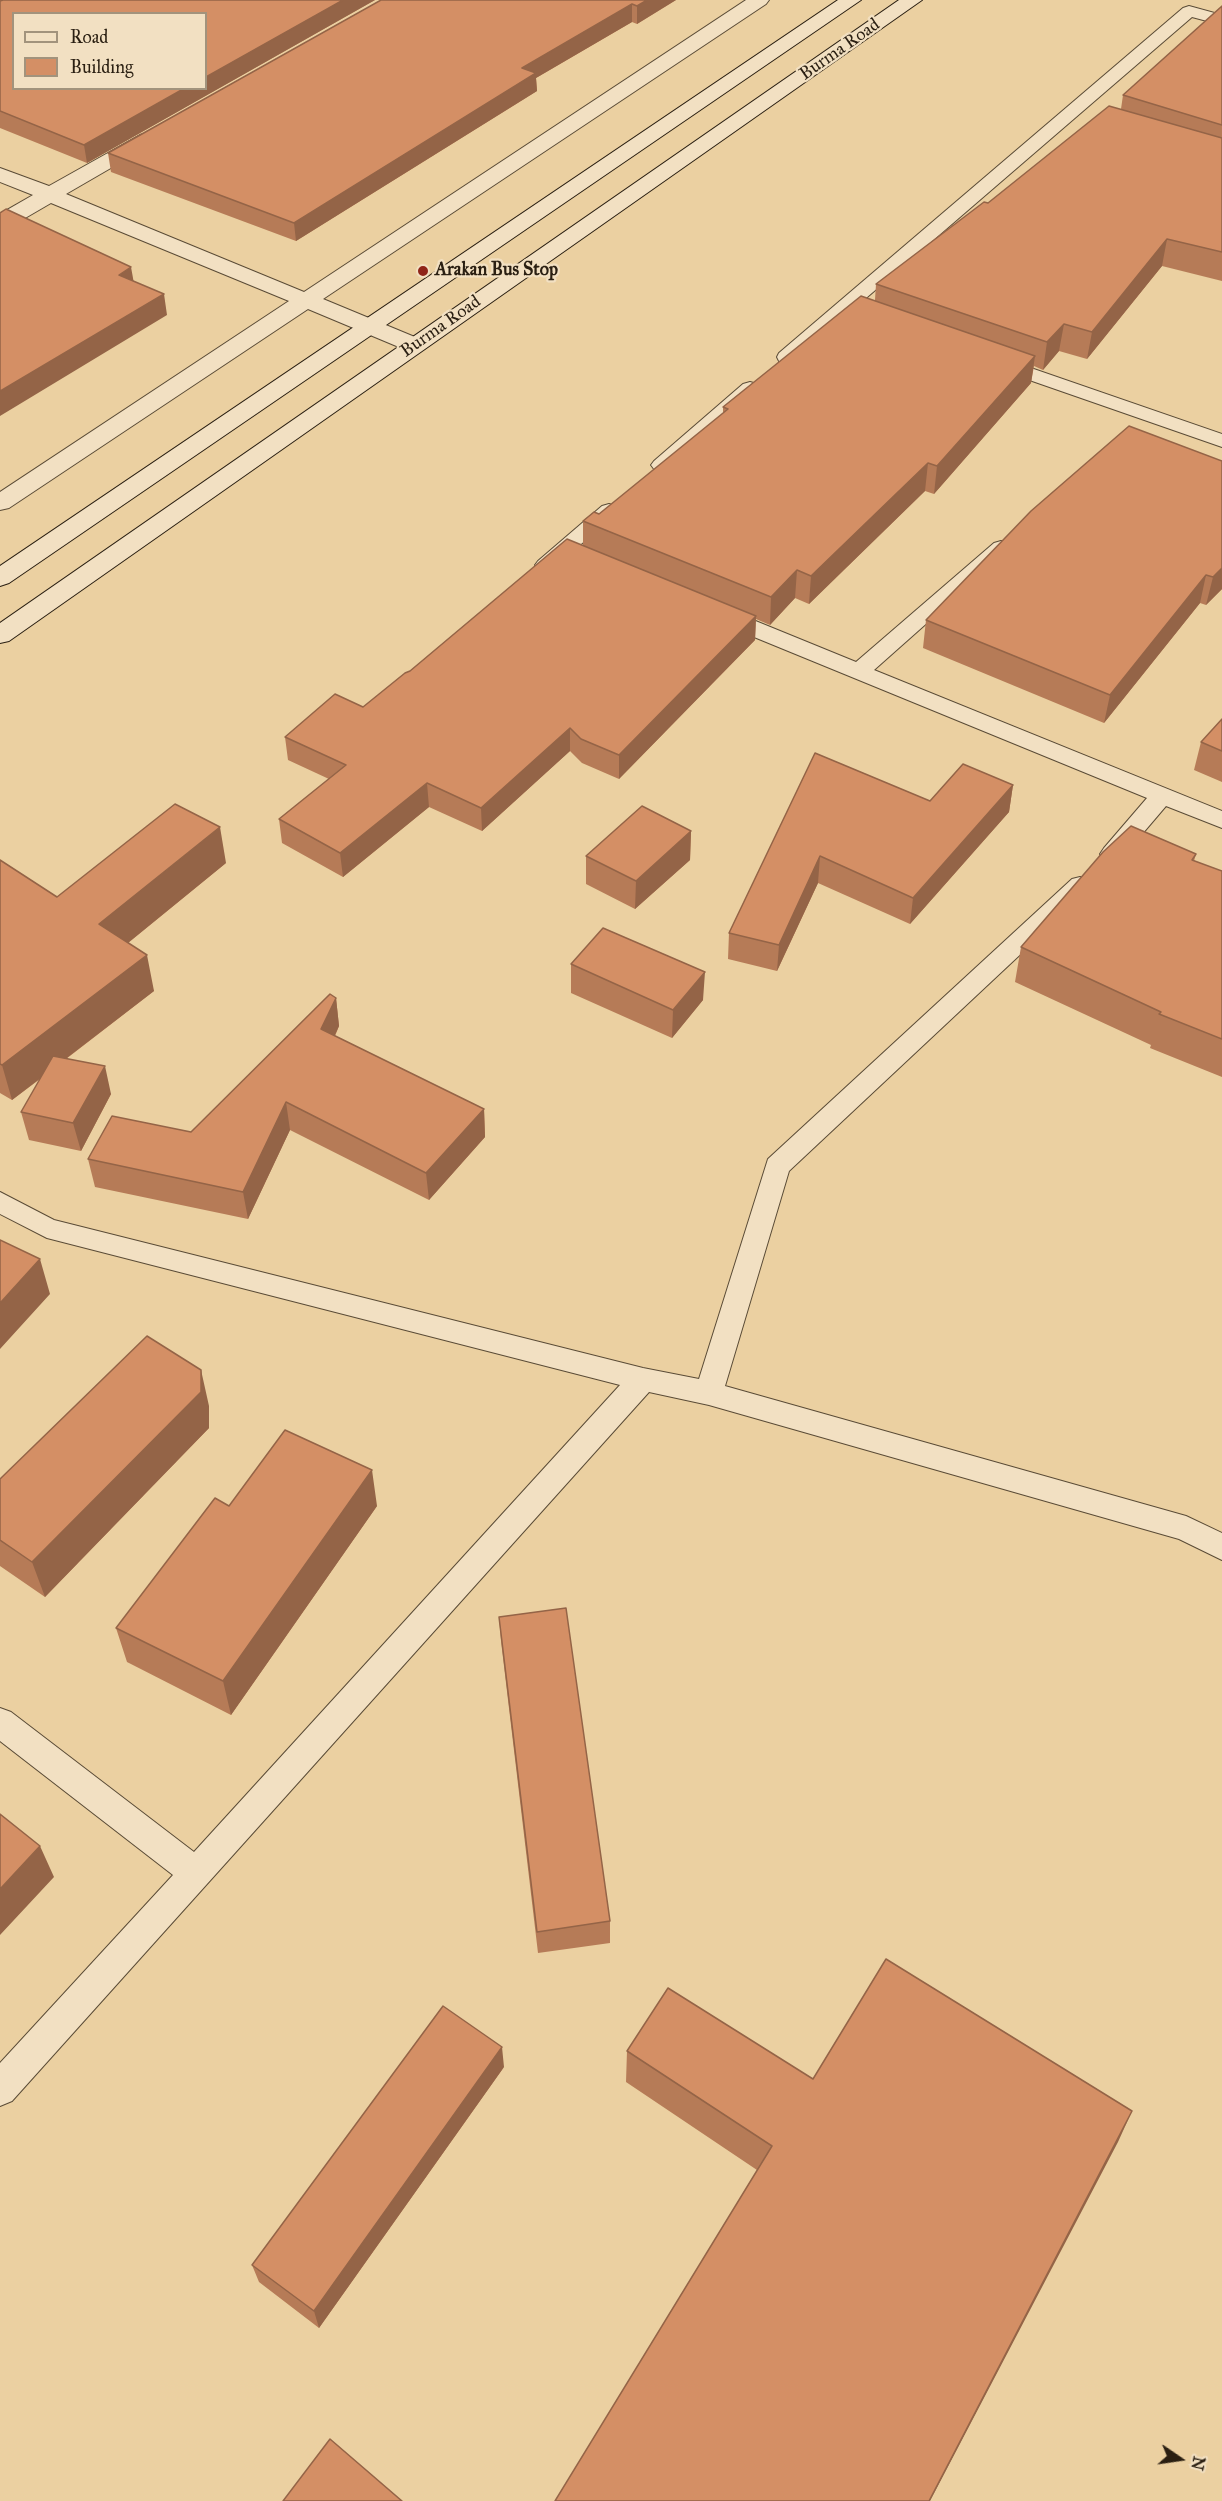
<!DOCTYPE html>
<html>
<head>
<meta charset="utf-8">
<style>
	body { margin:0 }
	#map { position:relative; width:1222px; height:2501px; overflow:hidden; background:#ebd0a1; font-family:"IM FELL Great Primer",serif }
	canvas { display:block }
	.legend { position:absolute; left:12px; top:12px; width:195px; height:78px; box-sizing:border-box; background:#f2e0c2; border:2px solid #a2937c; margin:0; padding:8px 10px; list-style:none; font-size:18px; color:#2a1f12 }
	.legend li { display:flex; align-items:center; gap:12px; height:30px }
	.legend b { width:30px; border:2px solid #a2937c }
	.north { position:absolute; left:1150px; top:2429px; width:60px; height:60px; -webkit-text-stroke:4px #f2e0c2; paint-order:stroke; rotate:103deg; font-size:16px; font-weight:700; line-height:24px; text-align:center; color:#2a1f12 }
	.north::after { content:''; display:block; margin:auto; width:21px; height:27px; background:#2a1f12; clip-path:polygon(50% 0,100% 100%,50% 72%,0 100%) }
</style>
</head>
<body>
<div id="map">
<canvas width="1222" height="2501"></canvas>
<ul class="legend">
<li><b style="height:8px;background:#f2e0c2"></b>Road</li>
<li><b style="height:16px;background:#d48f65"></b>Building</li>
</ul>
<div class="north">N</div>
</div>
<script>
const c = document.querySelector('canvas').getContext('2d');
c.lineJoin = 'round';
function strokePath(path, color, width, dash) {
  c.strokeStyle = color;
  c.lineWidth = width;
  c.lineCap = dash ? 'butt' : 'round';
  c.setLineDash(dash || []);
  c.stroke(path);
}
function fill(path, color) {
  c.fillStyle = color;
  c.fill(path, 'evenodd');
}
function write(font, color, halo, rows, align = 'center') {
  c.font = font + ' "IM FELL Great Primer",serif';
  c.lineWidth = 4.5;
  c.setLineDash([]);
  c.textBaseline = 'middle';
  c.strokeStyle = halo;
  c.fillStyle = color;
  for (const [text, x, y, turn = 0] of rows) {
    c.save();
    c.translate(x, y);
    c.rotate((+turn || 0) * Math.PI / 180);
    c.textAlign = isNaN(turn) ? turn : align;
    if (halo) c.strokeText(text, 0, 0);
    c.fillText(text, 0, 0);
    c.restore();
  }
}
const lane = new Path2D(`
	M1189,6L1222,15V25L1192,17L793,361H779L777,357L779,353L1183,8Z
	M999,357L1222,434V447L992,367L990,363L992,359Z
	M750,382L757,384L760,388L757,392L668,469H654L651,465L654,461L743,384Z
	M609,504L616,506L619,510L616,514L552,569L545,571L538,569L535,565L538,561L602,506Z
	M1001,541L1008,543L1011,547L1008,551L874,670L1222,811V828L1166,806L1120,860L1112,862L1104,860L1100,854L1104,848L1147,798L715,621L712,616L715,611L723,610L731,611L856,662L994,543Z
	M1080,877L1088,879L1092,885L1088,891L789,1171L725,1386L1186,1516L1222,1533V1560L1179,1539L709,1405L649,1392L12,2101L0,2106V2063L173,1875L0,1741V1708L11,1712L194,1852L620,1385L47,1238L0,1214V1192L54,1220L643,1368L699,1379L768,1159L1072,879Z`);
const street = new Path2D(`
	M746,0H769L766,4L323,299L422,340L425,345L422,350L414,352L406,350L308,309L9,508L0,510V492L289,301L51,203L8,228L0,229V214L33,195L0,182V168L49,186L140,135L147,133L154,135L157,139L154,143L66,194L304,292Z`);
const secondary = new Path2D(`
	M838,0H861L9,583L0,586V566Z
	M899,0H922L9,641L0,643V623Z`);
const wall = new Path2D(`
	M0,0H375L87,163L0,128Z
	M381,0H676L637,24L632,22L536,78L537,91L296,241L111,172L108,153Z
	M1222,6V281L1162,266L1087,359L1059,351L1043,370L1034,366L1031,383L934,494L925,491L809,604L795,598L770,625L756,619L755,640L619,779L582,763L570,751L482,831L429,807L343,877L282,843L279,819L329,779L288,760L285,737L363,707L410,671L583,545V521L599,514L723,414V407L875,300L876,284L988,203L1121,109L1123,95Z
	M1222,461V589L1206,605L1200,603L1104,723L923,648L926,620Z
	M1222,719V782L1194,770L1201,742Z
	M815,753L930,801L1013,785L1009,812L910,924L818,883L777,971L728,959L729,933Z
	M691,831L690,860L635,909L586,884V856Z
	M1196,854L1194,861L1222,871V1077L1150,1048L1151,1045L1015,982L1021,947Z
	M0,860L57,897L226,863L128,943L154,991L66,1059L111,1094L81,1151L29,1140L21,1112L40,1079L12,1100L0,1093Z
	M571,964L703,1000L672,1038L571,993Z
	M336,998L339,1026L335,1036L484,1109L485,1137L429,1200L290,1130L248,1219L95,1187L88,1159L191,1132Z
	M209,1406V1428L45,1597L0,1566V1479Z
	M229,1506H377L231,1715L127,1662L116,1628Z
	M499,1617L610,1921V1943L538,1953L501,1641Z
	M627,2051L813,2079L1118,2142L757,2170L626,2082Z
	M504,2067L319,2328L259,2282L252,2265Z`);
const shadedWall = new Path2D(`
	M343,0H375L87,163L84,145L185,88H206V77Z
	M647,0H676L637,24V6Z
	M632,4V22L536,78L537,91L296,241L294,223L522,68Z
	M1167,239L1162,266L1087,359L1092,332Z
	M131,267L135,289L119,275Z
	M164,294L167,315L0,416V391Z
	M1064,324L1059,351L1043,370L1047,342Z
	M1035,356L1031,383L934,494L937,466Z
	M928,463L925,491L809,604L811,576Z
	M1222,568V589L1206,605L1213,577Z
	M797,570L795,598L770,625L771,597Z
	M1206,575L1200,603L1104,723L1110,695Z
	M756,616L755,640L619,779V755Z
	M570,728V751L482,831L481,808Z
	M427,783L429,807L343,877L340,853Z
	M1013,785L1009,812L910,924L913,898Z
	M220,827L226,863L107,960L99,924Z
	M691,831L690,860L635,909L636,881Z
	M820,856L818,883L777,971L779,945Z
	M147,955L154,991L12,1100L2,1065Z
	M705,972L703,1000L672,1038L673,1010Z
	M336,998L339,1026L325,1057L321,1029Z
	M105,1066L111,1094L81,1151L73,1123Z
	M286,1102L290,1130L248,1219L243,1192Z
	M484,1109L485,1137L429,1200L426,1173Z
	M40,1259L50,1294L0,1349V1303Z
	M201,1370L209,1406V1428L45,1597L32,1562Z
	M372,1470L377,1506L231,1715L223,1681Z
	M40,1846L54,1877L0,1935V1889Z
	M502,2047L504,2067L319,2328L314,2311Z
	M1132,2111L1118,2142L930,2501H929Z`);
const building = new Path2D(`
	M3,0H343L206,77V14H14V88H185L84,145L0,111V1Z
	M381,0H647L637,6L632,4L522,68L536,73L294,223L108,153Z
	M1222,6V125L1123,95Z
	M1109,106L1222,138V252L1167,239L1092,332L1064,324L1047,342L876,284L984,202L988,203Z
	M6,209L131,267L119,275L164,294L0,391V213Z
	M861,296L1035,356L937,466L928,463L811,576L797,570L771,597L583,521L594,512L599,514L728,409L723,407Z
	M1129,426L1222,461V568L1213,577L1206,575L1110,695L926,620L1031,511Z
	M567,539L756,616L619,755L581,739L570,728L481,808L427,783L340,853L279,819L346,765L285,737L335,694L363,707L405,673L410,671Z
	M1222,719V751L1201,742Z
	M815,753L930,801L963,764L1013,785L913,898L820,856L779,945L729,933Z
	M175,804L220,827L99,924L147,955L2,1065L0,1064V860L57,897Z
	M642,806L691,831L636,881L586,856Z
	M1131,826L1196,854L1192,860L1222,871V1039L1159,1014L1161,1012L1021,947L1103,852Z
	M603,928L705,972L673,1010L571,964Z
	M330,994L336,998L321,1029L484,1109L426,1173L286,1102L243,1192L88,1159L112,1116L191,1132Z
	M53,1056L105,1066L73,1123L21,1112Z
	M0,1240L40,1259L0,1303Z
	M147,1336L201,1370V1392L32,1562L0,1540V1479Z
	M285,1430L372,1470L223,1681L116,1628L215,1498L229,1506Z
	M566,1608L610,1921L537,1932L499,1617Z
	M0,1814L40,1846L0,1889Z
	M886,1959L1132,2111L929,2501H555L772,2146L627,2051L668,1988L813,2079Z
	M443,2006L502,2047L314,2311L252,2265Z
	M330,2439L402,2501H283Z`);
const markers = [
	[423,271,6,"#8f2418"]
];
const farStreetnames = [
	["Burma Road",840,50,-35],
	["Burma Road",441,327,-35]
];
const farPoinames = [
	["Arakan Bus Stop",435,271]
];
strokePath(lane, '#5a4b36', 2);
strokePath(street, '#5a4b36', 2);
strokePath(secondary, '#2a1f12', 2);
fill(lane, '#f2e0c2');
fill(street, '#f2e0c2');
fill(secondary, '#f2e0c2');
fill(wall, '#b67b57');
fill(shadedWall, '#946447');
fill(building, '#d48f65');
strokePath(building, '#946447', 1.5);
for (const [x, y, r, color] of markers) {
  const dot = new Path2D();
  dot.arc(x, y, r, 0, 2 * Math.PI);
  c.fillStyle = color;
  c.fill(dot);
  strokePath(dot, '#f2e0c2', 2);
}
write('18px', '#2a1f12', '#f2e0c2', farStreetnames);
write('bold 18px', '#2a1f12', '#f2e0c2', farPoinames, 'left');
</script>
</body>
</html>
